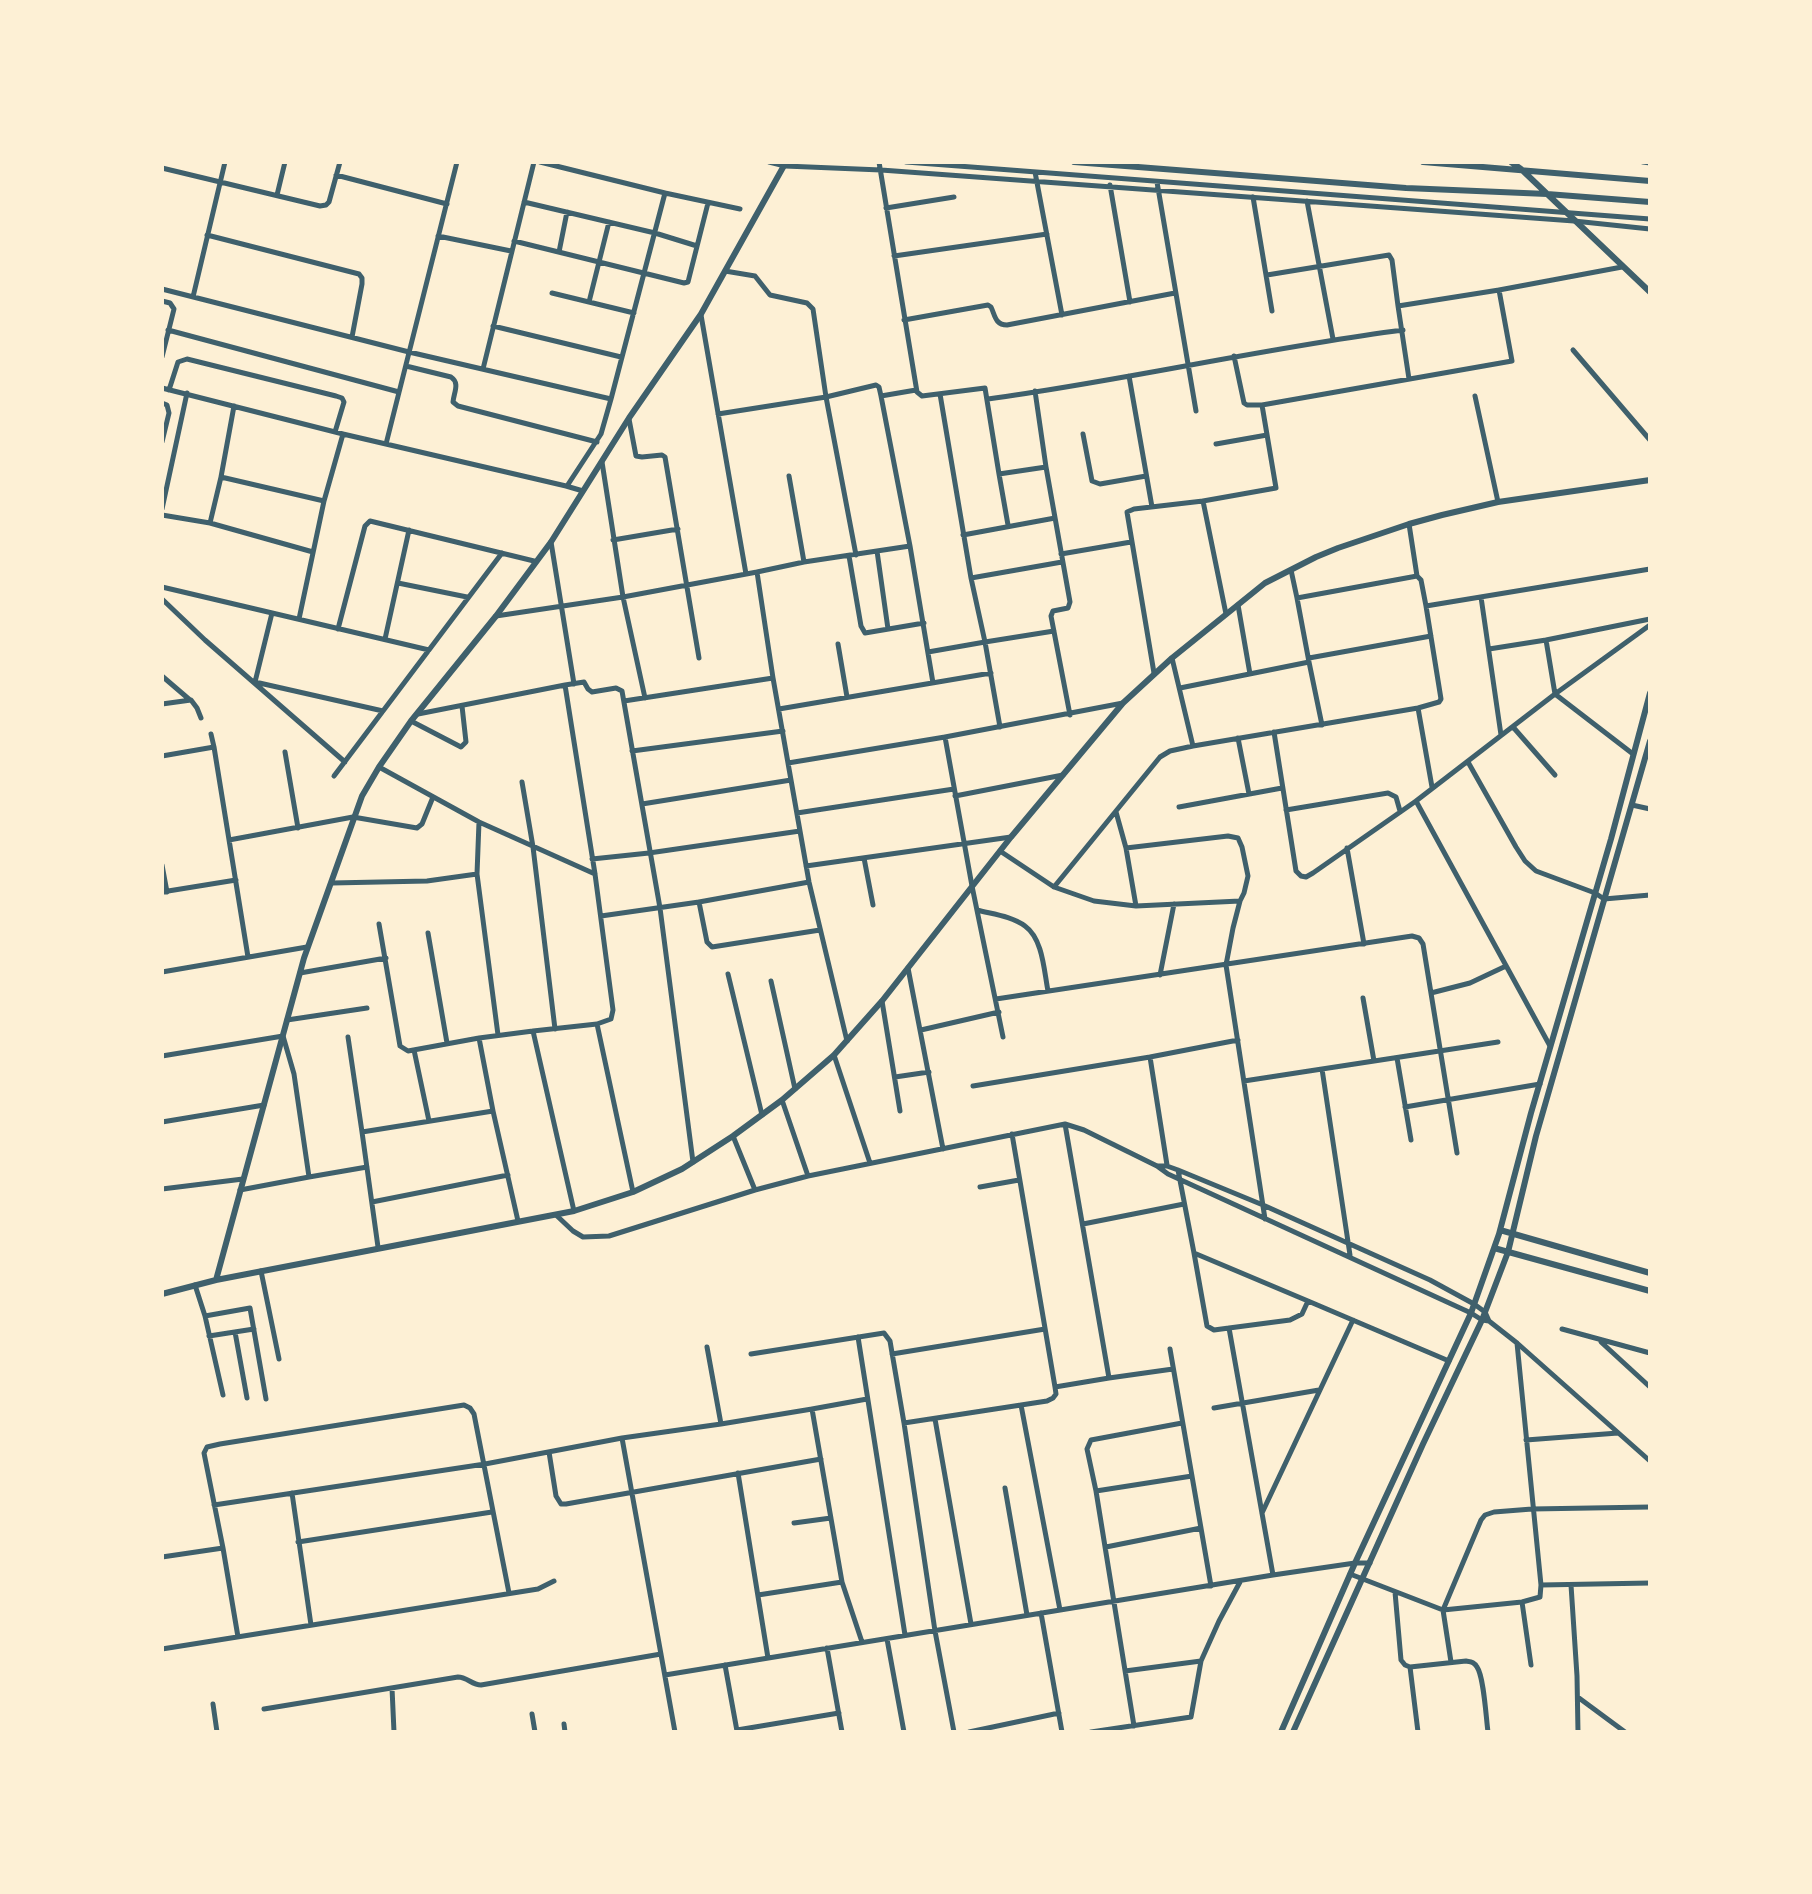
<!DOCTYPE html>
<html>
<head>
<meta charset="utf-8">
<style>
	body { margin:0 }
	#map { position:relative; width:1812px; height:1894px; overflow:hidden; background:#fdf0d5; font-family:Karla,sans-serif }
	canvas { display:block }
	.frame { position:absolute; inset:0; border:164px solid #fdf0d5; pointer-events:none }
</style>
</head>
<body>
<div id="map">
<canvas width="1812" height="1894"></canvas>
<div class="frame"></div>
</div>
<script>
const c = document.querySelector('canvas').getContext('2d');
c.lineJoin = 'round';
function strokePath(path, color, width, dash) {
  c.strokeStyle = color;
  c.lineWidth = width;
  c.lineCap = dash ? 'butt' : 'round';
  c.setLineDash(dash || []);
  c.stroke(path);
}
const minor = new Path2D(`
	M540,162L665,193L740,209
	M769,162L785,166L881,170L1574,221L1650,229
	M879,162L917,392L922,396L985,388L999,474L1046,467L1070,602L1068,608L1053,611L1051,616L1070,715
	M906,162L1650,219
	M1643,162L1650,163
	M162,168L320,206L326,205L329,202L340,162
	M1035,172L1062,315
	M336,175L447,204
	M1157,182L1196,411
	M1110,185L1130,302
	M277,195L285,162
	M1253,197L1272,311
	M1307,201L1333,339
	M524,202L655,233L697,246
	M886,208L954,197
	M207,235L359,274L362,278V284L352,337
	M438,236L511,251
	M514,241L684,283L688,282L689,278L708,203
	M559,252L567,212
	M894,256L1047,234
	M725,271L755,276L770,295L807,303L813,309L826,397L856,555
	M1267,275L1389,255L1392,260L1398,306
	M162,289L409,352L611,399L665,193
	M552,293L634,313
	M193,297L225,162
	M162,301L170,303L174,309L162,357
	M589,302L609,222
	M701,315L746,574
	M904,320L988,305L991,307C995,315 995,325 1007,325L1175,293
	M493,326L621,357
	M168,330L399,392
	M1573,350L1650,440
	M1234,356L1244,403L1247,405H1262
	M406,366L451,377C460,383 454,392 453,402L458,406L597,442
	M483,369L534,162
	M1129,376L1152,507
	M1409,379L1398,306L1499,290
	M162,388L343,434L566,486L583,491
	M169,390L178,362L187,359L336,396L342,398L344,402L335,432
	M1035,391L1046,467
	M940,394L971,578L1062,562
	M1475,396L1498,502
	M988,399C1127,380 1264,348 1403,330
	M162,403L167,405L169,413L162,442
	M234,406L221,477L324,501
	M718,414L826,397L876,385L879,387L881,396
	M629,419L636,456L642,457L662,455L665,457L699,658
	M1083,434L1092,481L1100,484L1146,476
	M386,444L457,162
	M1216,444L1267,435
	M602,462L623,597L645,698
	M999,474L1008,525
	M789,476L804,562
	M567,486L601,434L611,399
	M162,509L187,393
	M162,515L210,523L313,552
	M210,523L221,477
	M1409,524L1417,576
	M963,535L1055,518
	M613,540L678,529
	M551,542L574,684
	M910,546L881,396L916,390
	M877,551L888,629
	M1061,554L1131,542
	M849,556L861,626L865,633L924,623
	M1291,570L1297,598
	M757,572L804,562L910,546L933,683
	M398,583L467,597
	M162,587L429,650
	M1481,597L1501,735
	M162,599L205,640L345,762
	M1238,605L1250,674
	M272,613L255,682L383,711
	M1226,614L1203,501L1276,488L1262,405L1512,361L1499,290L1622,267
	M496,616L623,597L757,572L773,678L809,882L847,1041
	M299,619L324,501L343,434
	M338,629L365,526L370,521L534,561
	M385,639L409,530
	M838,644L847,697
	M1489,649L1546,640
	M928,652L985,642L971,578
	M1172,658L1193,746L1418,708L1439,702L1441,699L1426,606L1650,569
	M1309,658L1431,636
	M1309,662L1297,598L1417,576L1421,580L1426,606
	M1154,673L1127,512L1134,509L1203,501
	M162,676L190,700
	M565,685L584,682L588,689L592,692L616,688L622,691L660,908L693,1162
	M1180,688L1309,662L1322,725
	M624,701L773,678
	M162,704L191,700L197,708L201,718
	M1418,708L1432,787
	M779,709L991,673
	M418,714L565,685L595,874L613,1010L611,1019L597,1024L633,1192
	M411,721L461,747L466,742L462,706
	M1000,727L985,642L1054,631
	M1513,727L1555,775
	M1274,732L1296,871L1301,876L1306,877L1313,873L1416,801
	M211,734L214,747L248,957
	M945,737L1123,703
	M1238,738L1249,794
	M632,751L783,731
	M285,752L298,828
	M1633,754L1555,694L1650,625
	M162,756L214,747
	M1468,762L1516,847L1525,861L1536,871L1595,893L1604,899L1650,895
	M788,763L945,737L972,886L1003,1037
	M379,767L479,822L595,874
	M334,776L502,553
	M522,782L533,847L555,1029
	M955,796L1063,775
	M642,804L791,780
	M1632,805L1650,809
	M1179,807L1282,788
	M1286,810L1388,793L1396,797L1400,811
	M1116,812L1126,848L1136,906L1240,901L1233,928L1226,965L1265,1219
	M797,813L954,789
	M479,822L477,874L498,1035
	M229,840L353,817L417,828L422,824L433,797
	M1126,848L1228,836L1238,838L1242,847L1248,876L1244,893L1240,901
	M1347,848L1364,944
	M1000,851L1054,887L1160,757L1170,751L1193,746
	M864,858L873,905
	M592,859L649,853L800,831
	M162,865L167,892
	M806,866L1011,837
	M332,883L427,881L477,874
	M1054,887L1094,901L1136,906
	M162,892L236,880
	M699,902L707,942L712,947L820,930
	M977,910C992,914 1012,916 1025,926C1043,939 1044,971 1048,991
	M601,916L699,902L809,882
	M379,924L400,1046L408,1051L479,1038L533,1031
	M428,933L447,1043
	M908,968L943,1149
	M162,972L307,947
	M300,973L386,958
	M728,974L762,1115
	M1160,975L1174,904
	M771,981L795,1089
	M1431,993L1470,983L1506,966
	M1363,998L1374,1061
	M996,999L1412,936L1419,938L1423,944L1457,1153
	M882,1001L900,1111
	M287,1020L367,1008
	M921,1030L999,1012
	M348,1037L362,1132L493,1111L518,1221
	M479,1038L493,1111
	M1550,1046L1416,801L1555,694L1546,640L1650,619
	M414,1050L429,1121
	M834,1055L870,1163
	M162,1056L283,1036L294,1074L309,1177L240,1190
	M1397,1058L1411,1140
	M895,1077L929,1072
	M1244,1081L1322,1069
	M973,1086L1150,1057
	M782,1100L808,1176
	M1405,1107L1540,1084
	M162,1122L264,1105
	M1065,1124L1109,1378L1173,1369
	M362,1132L378,1247
	M733,1136L755,1190
	M1167,1165L1150,1057L1238,1040
	M1158,1166H1167L1178,1170L1263,1205L1430,1280L1474,1304L1485,1312L1489,1321L1517,1343L1650,1461
	M1178,1170L1194,1253L1308,1301
	M309,1177L367,1167
	M980,1187L1019,1180
	M162,1189L243,1179
	M372,1202L508,1175
	M574,1211L533,1031L597,1024
	M556,1215L573,1231L583,1237L609,1236L755,1190L808,1176L1065,1124L1084,1130L1157,1166L1168,1174L1471,1313L1482,1320L1489,1321
	M1083,1224L1184,1204
	M1194,1253L1207,1326L1214,1330L1229,1328
	M1350,1255L1322,1069L1498,1042
	M261,1271L279,1359
	M195,1285L205,1316L250,1308L266,1399
	M205,1316L223,1395
	M1562,1329L1650,1353
	M235,1332L247,1398
	M209,1336L254,1329
	M858,1337L905,1635
	M1601,1342L1650,1387
	M707,1347L721,1424
	M1170,1349L1211,1586
	M751,1354L884,1333L890,1341L904,1423L1047,1401L1053,1398L1056,1394L1055,1387L1012,1134
	M892,1354L1045,1329
	M1055,1387L1109,1378
	M1021,1405L1060,1610
	M1214,1408L1319,1390
	M812,1409L867,1399
	M935,1419L971,1624
	M904,1423L935,1631L954,1732
	M622,1438L675,1732
	M1526,1440L1618,1433
	M549,1452L556,1496L561,1504H566L821,1459
	M738,1473L768,1658
	M1005,1488L1027,1615
	M1096,1491L1087,1449L1091,1440L1182,1423
	M292,1493L311,1625
	M214,1505L485,1464L622,1438L721,1424L812,1409L842,1582L862,1642
	M1262,1513L1353,1320
	M794,1523L831,1518
	M298,1542L492,1512
	M1106,1547L1201,1528
	M223,1548L238,1637
	M162,1557L223,1548L204,1453L207,1447L220,1444L464,1405L470,1408L474,1414L509,1593
	M1350,1574L1443,1610L1522,1602L1540,1597L1541,1585L1517,1343
	M1273,1575L1229,1328L1290,1320L1302,1314L1308,1301L1449,1361
	M1541,1585L1650,1583
	M1571,1585L1577,1676L1578,1732
	M1395,1592L1401,1660L1405,1665L1410,1667L1418,1732
	M758,1595L842,1582
	M1522,1602L1531,1665
	M1041,1613L1062,1732
	M887,1639L904,1732
	M827,1648L842,1732
	M162,1649L538,1589L554,1581
	M1451,1662L1443,1610L1481,1520L1485,1515L1494,1512L1532,1509L1650,1507
	M725,1665L737,1731
	M1410,1667L1466,1661C1472,1662 1474,1662 1477,1667C1484,1677 1486,1718 1488,1732
	M1125,1671L1201,1661
	M665,1675L1273,1575L1355,1563H1370
	M392,1688L394,1732
	M1579,1698L1625,1732
	M213,1704L217,1732
	M264,1709L458,1677C467,1677 472,1685 481,1685L661,1654
	M532,1714L535,1732
	M564,1724L565,1732
	M1134,1726L1096,1491L1192,1476
	M737,1730L839,1713
	M969,1732L1059,1713
	M1091,1732L1191,1717L1201,1661L1219,1621L1240,1582`);
const tertiary = new Path2D(`
	M1074,162L1406,188L1547,194L1650,202
	M1423,162L1650,181
	M1511,162L1521,169L1650,292
	M1500,1230L1650,1273
	M1494,1248L1650,1291
	M216,1280L304,958L362,796L379,767L411,721L496,616L551,542L629,418L701,314L786,162
	M162,1294L216,1280L574,1211L633,1192L682,1169L733,1136L782,1100L834,1055L882,1001L1011,837L1123,703L1172,658L1265,583L1316,557L1338,548L1409,524L1442,515L1498,502L1650,480
	M1281,1732L1355,1563L1471,1313L1499,1234L1531,1113L1611,839L1650,693
	M1293,1732L1423,1444L1482,1320L1508,1252L1536,1136L1650,741`);
strokePath(minor, '#3f606c', 5);
strokePath(tertiary, '#3f606c', 6);
</script>
</body>
</html>
